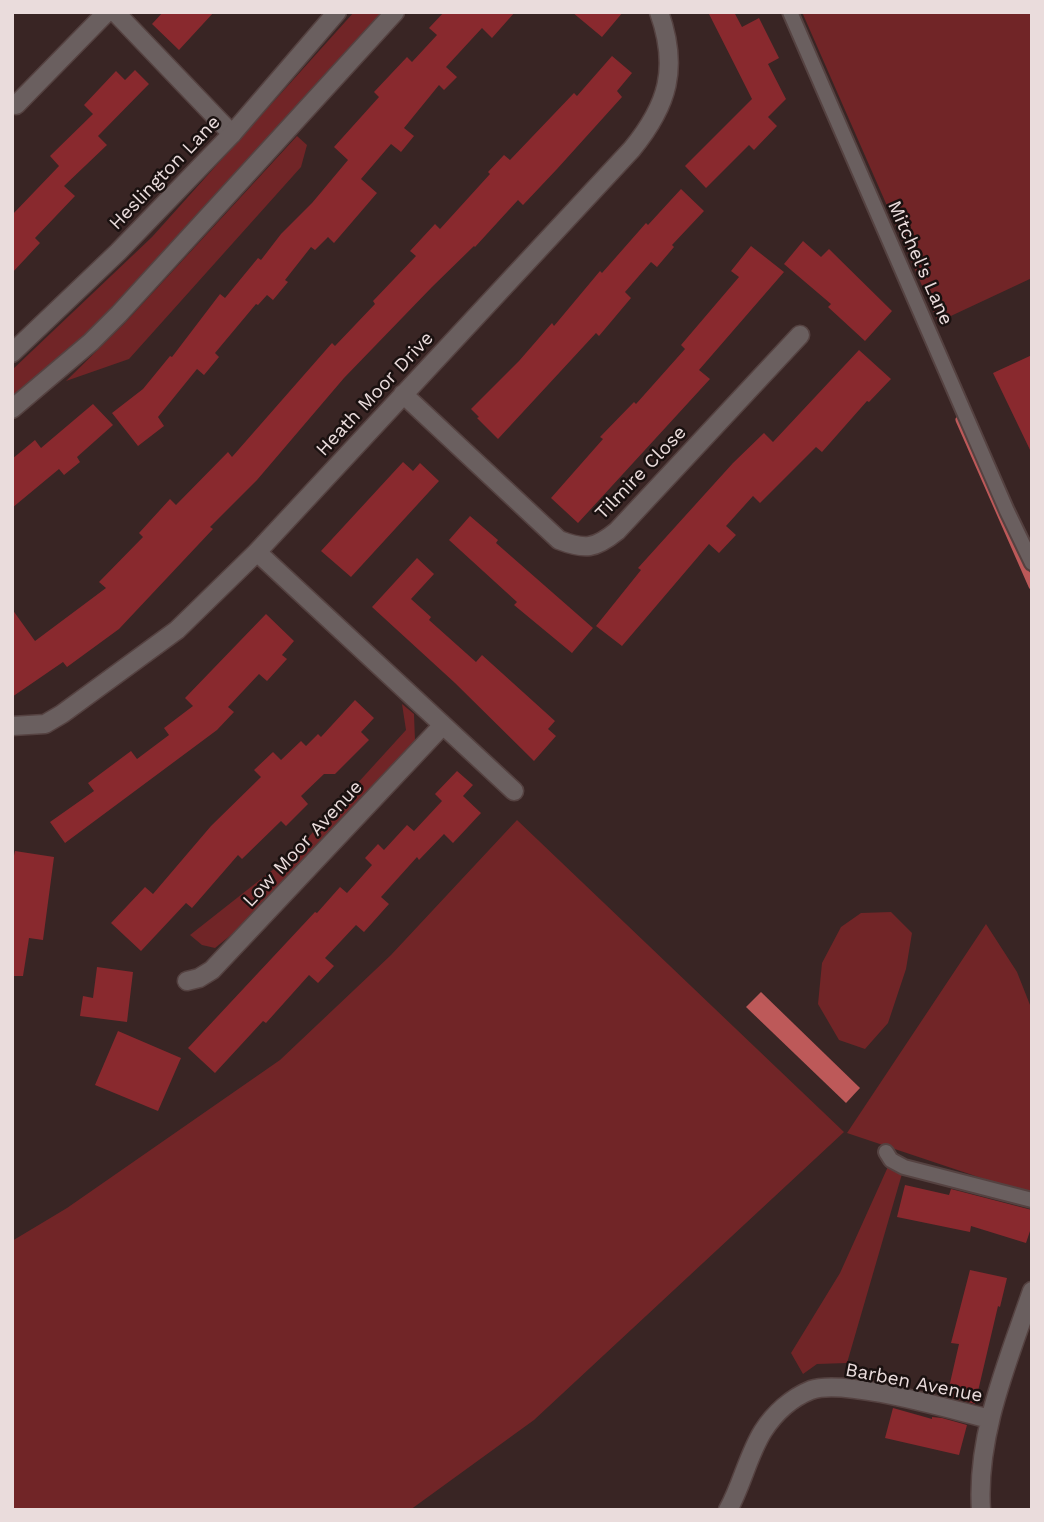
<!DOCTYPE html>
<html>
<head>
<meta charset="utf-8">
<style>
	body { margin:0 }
	#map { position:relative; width:1044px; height:1522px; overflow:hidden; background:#392524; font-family:"Work Sans",sans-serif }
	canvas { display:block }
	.frame { position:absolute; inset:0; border:14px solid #eadcdc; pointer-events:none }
</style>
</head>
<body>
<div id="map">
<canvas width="1044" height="1522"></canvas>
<div class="frame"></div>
</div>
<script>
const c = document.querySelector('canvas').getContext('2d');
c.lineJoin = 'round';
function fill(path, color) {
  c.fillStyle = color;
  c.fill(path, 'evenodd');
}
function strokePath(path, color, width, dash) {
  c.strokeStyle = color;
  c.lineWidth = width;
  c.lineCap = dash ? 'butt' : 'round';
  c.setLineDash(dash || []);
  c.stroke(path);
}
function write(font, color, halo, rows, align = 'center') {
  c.font = font + ' "Work Sans",sans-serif';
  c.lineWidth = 5;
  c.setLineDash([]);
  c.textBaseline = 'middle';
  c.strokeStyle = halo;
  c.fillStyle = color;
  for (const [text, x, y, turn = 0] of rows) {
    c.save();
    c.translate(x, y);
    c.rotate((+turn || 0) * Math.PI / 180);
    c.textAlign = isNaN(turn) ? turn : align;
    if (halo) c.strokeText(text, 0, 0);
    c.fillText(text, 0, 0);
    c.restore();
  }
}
const green = new Path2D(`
	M354,12H383L95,328L12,396V370L152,237Z
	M802,12H1032V278L938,322Z
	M297,136L307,145L301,167L129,359L66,381L124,324Z
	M402,704L414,714L415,741L236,931L215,948L202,945L190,935L294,853L406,730Z
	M517,820L844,1132L534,1420L410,1510H12V1241L67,1208L280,1060L391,955Z
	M891,912L912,933L906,969L888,1023L865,1049L839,1040L818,1004L822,963L841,927L861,913Z
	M986,924L1017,972L1032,1010V1195L847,1133Z
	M891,1160L904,1167L847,1363L817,1364L803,1374L791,1353L840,1273Z`);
const water = new Path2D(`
	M761,992L860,1088L846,1103L746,1007Z`);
const stream = new Path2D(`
	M959,420L1032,586`);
const building = new Path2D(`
	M163,12H214L179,50L152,24Z
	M444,12H515L492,38L482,28L446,67L457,77L444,90L439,85L404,128L414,136L401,152L391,144L361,179L377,193L334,243L328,237L315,250L311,247L285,280L288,282L273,300L267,295L258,305L256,304L215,353L219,357L204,375L197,369L158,417L164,426L138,446L112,413L143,389L170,356L172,357L220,294L225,298L258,258L261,260L281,234L312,203L348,160L334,147L379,97L374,92L407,57L412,62L437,35L429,28Z
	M572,12H623L602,37Z
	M708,12H734L742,27L759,18L779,58L768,64L786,99L768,117L777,126L754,150L749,145L706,188L685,166L752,99Z
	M612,56L632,73L617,91L622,97L557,169L523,205L518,200L475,247L474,246L432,287L344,378L257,480L210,527L213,529L119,629L67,667L63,662L12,697V609L35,641L106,588L99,582L143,537L139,533L170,499L176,505L228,452L232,457L332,343L335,346L375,304L373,301L416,256L410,251L435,224L440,229L490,174L488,172L504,155L510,160L574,93L577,96Z
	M135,70L149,84L98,136L107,145L64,186L75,196L35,238L40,243L12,273V215L59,166L50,156L93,114L84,105L116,71L125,80Z
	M681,189L704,211L672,245L674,247L657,267L651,262L625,292L631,298L599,336L596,333L498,439L477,418L479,417L471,409L519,361L552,323L554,326L600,271L602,273L646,223L648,225Z
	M803,241L821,257L829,249L892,311L865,341L828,307L831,304L784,264Z
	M751,246L784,272L699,370L710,379L578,523L551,498L603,439L600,437L634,402L636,404L685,349L681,345L739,277L731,271Z
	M859,350L891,379L869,402L867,401L822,452L816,447L760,503L753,496L726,526L736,535L719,553L709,544L622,646L596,626L641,570L638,568L733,463L764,433L773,442Z
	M1032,355V454L993,373Z
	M93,404L113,425L77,457L80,462L64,475L59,469L12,508V459L35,440L41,448Z
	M403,462L413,471L420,463L439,481L351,577L321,551Z
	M470,516L498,540L496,543L593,628L572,653L514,605L517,602L449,540Z
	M417,558L434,574L411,599L431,617L429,620L476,662L482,655L555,721L548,729L556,736L534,761L455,683L372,607Z
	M266,614L294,641L282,655L287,659L267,681L259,674L228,707L234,712L217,730L65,843L50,822L94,791L88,783L131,751L137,759L169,735L164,728L193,706L185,698Z
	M355,700L374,718L361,732L369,740L335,774H324L301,796L308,804L286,826L281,821L242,859L238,855L192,908L186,903L141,951L111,923L145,887L153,894L211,826L261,777L254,770L273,752L281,760L301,741L306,746L318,734L321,737Z
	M457,771L473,785L463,796L481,813L453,843L444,834L419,860L417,857L381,897L389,904L364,932L356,925L325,958L334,966L318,983L309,975L266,1023L263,1021L215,1073L188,1048L315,912L317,913L340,887L347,893L372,865L365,858L378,844L384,850L407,825L414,831L442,801L435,794Z
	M15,851L54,857L43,940L29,938L23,976H12V865Z
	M97,967L133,972L127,1022L80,1016L83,996L93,998Z
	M118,1031L181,1058L158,1111L95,1085Z
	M905,1185L949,1195L951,1189L1032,1210V1225L1026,1243L971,1226L970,1232L897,1217Z
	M970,1270L1007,1278L1000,1307L998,1306L975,1404L947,1396L959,1344L951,1343Z
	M893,1408L932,1419V1417L942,1418L967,1425L959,1455L885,1438Z`);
const service = new Path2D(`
	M790,12L1007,511L1032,563
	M886,1152L891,1160L904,1167L1032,1200`);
const minor = new Path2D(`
	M115,12L232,134
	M16,105L107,12
	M403,394L559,540C585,550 595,549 617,531L800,335
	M12,409L91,342L119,314L395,12
	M257,552L514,791
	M12,726L45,724L62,714L177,630L257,552L632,149C668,105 679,68 659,12
	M187,981L199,978L212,970L443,725
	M728,1510C742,1485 748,1455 763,1431C774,1414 791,1398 811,1390C845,1378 952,1410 990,1419
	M981,1510C976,1435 1008,1361 1032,1291`);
const tertiary = new Path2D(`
	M12,353L118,252L232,134L337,12`);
const streetNames = [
	["Heslington Lane",165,173,-46],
	["Mitchel's Lane",920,263,66],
	["Heath Moor Drive",375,394,-47],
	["Tilmire Close",641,473,-46],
	["Low Moor Avenue",303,844,-47],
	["Barben Avenue",914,1383,11]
];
fill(green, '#712527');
fill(water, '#bd5959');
strokePath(stream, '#bd5959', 7);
fill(building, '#89292e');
strokePath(service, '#554241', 18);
strokePath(minor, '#554241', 21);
strokePath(tertiary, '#554241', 21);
strokePath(service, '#6a5f5f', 14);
strokePath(minor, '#6a5f5f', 18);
strokePath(tertiary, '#6a5f5f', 18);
write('19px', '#eadcdc', '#1a1110', streetNames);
</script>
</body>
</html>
